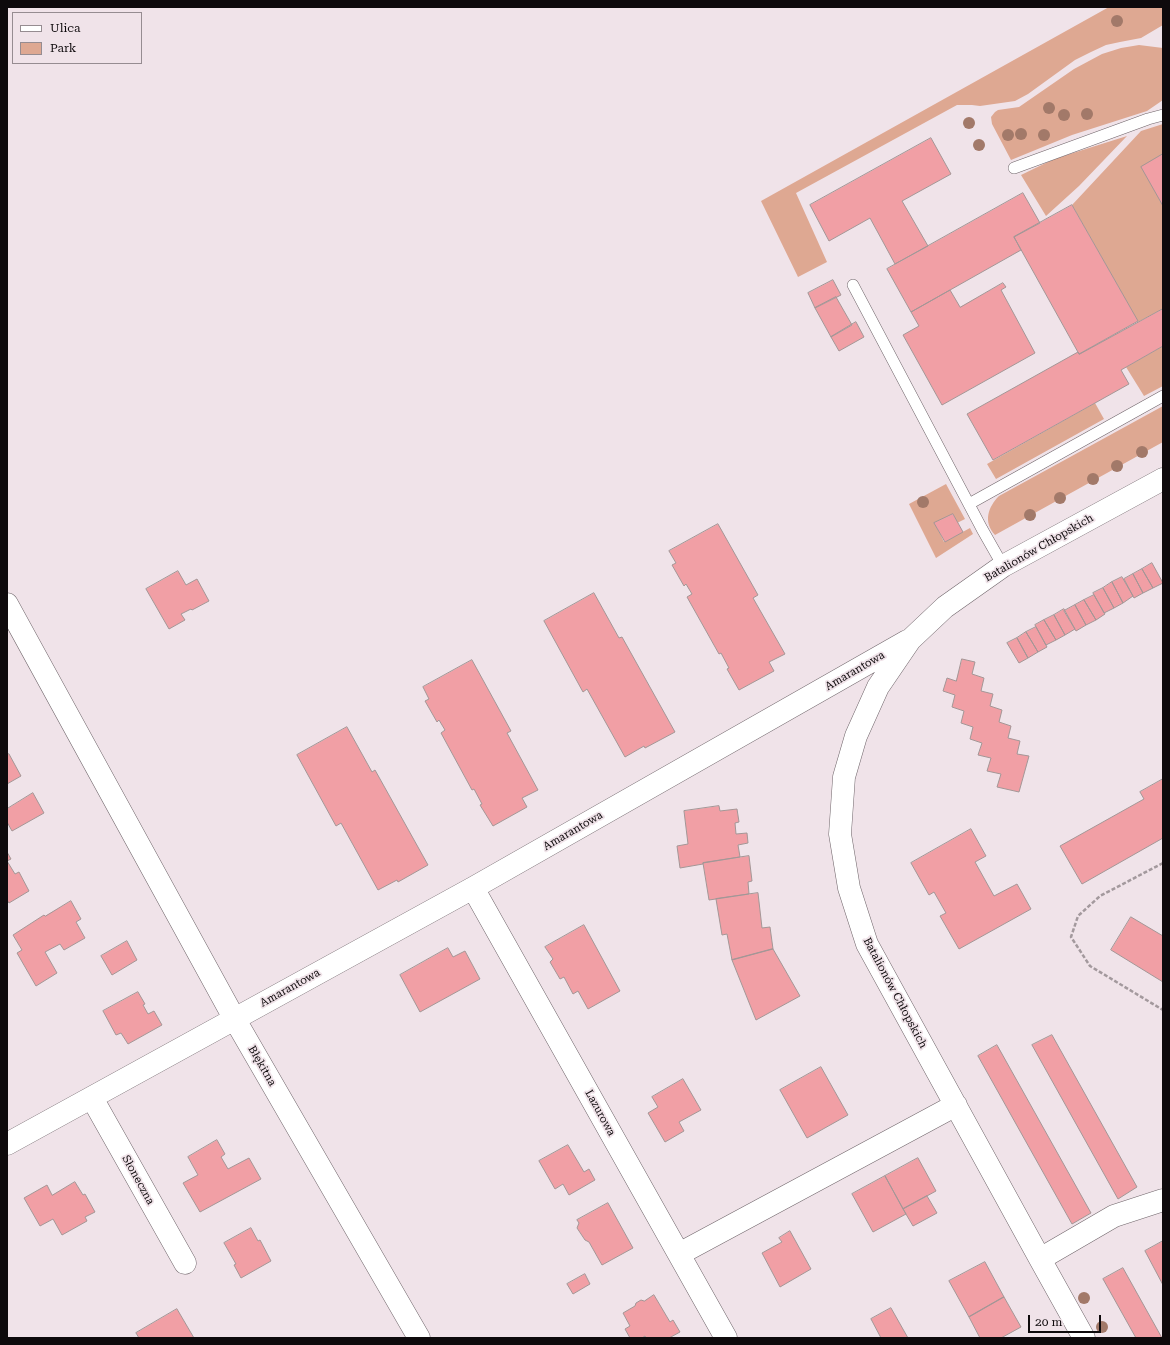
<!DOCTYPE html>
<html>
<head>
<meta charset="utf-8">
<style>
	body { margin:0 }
	#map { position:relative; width:1170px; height:1345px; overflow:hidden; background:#f0e3e9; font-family:"Roboto Serif",serif }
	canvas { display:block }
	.frame { position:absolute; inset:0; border:8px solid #0e0a0c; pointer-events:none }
	.legend { position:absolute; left:12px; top:12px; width:130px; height:52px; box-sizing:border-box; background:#f0e3e9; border:1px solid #968c91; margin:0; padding:5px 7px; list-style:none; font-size:12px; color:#0e0a0c }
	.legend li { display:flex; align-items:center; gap:8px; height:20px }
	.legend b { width:20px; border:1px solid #968c91 }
	.scale { position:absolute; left:1028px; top:1315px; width:73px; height:18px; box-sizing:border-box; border:2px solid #0e0a0c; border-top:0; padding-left:5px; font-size:12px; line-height:14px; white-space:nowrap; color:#0e0a0c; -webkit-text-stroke:3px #f0e3e9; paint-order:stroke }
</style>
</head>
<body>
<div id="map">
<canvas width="1170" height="1345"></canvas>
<div class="frame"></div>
<ul class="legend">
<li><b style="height:5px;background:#fff"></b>Ulica</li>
<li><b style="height:11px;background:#dea892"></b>Park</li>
</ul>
<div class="scale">20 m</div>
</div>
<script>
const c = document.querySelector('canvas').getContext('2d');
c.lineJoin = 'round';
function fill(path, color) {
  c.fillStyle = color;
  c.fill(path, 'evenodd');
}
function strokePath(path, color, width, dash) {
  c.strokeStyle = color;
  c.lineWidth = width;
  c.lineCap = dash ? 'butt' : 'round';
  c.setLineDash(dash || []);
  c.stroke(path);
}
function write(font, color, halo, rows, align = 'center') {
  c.font = font + ' "Roboto Serif",serif';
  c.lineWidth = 3.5;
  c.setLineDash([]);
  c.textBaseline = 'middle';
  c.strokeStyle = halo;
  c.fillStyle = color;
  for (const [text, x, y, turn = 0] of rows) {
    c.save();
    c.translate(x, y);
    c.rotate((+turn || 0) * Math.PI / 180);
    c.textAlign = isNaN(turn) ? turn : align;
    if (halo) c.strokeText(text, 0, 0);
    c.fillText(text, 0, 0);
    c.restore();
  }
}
const green = new Path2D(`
	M1109,7H1163V25L1141,38L1120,42L1106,45L1091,52L1075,60L1028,94L1015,101L980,106L972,105H957L796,193L827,262L798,277L761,201Z
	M1139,45L1163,48V100L1147,111L1072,135L1011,160L992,124L991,117L995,112L998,110L1019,107L1074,69L1102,54L1121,48Z
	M1163,124V309L1138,322L1072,205L1141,131Z
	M1127,136L1079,186L1046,216L1021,175L1054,159Z
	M1163,346V386L1144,396L1126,367Z
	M1095,403L1104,419L996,479L987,464Z
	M1163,406V442L995,535C983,522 988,507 999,496Z
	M946,484L965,519L957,523L953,514L935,523L944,542L970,528L973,534L936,558L909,504Z`);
const building = new Path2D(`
	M931,138L951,174L902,201L928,246L895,264L870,218L829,241L810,205Z
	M1163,154V206L1141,167Z
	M1023,193L1040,223L1014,237L1021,250L911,312L887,269Z
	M1072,205L1138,321L1079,354L1014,237Z
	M833,280L841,295L815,308L808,293Z
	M1003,283L1006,287L1001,290L1035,353L942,405L903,335L919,326L911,312L950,290L960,307Z
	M836,297L852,325L831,337L815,308Z
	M1163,309V346L1121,370L1129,384L993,460L967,414L1078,352L1079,354Z
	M856,322L864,337L839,351L831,337Z
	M953,514L963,532L945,542L934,523Z
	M718,524L758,595L753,598L785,654L769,662L774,671L739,690L727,669L729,668L721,653L719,654L687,597L692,594L686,584L684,586L672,565L676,563L669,551Z
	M1152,563L1163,583L1153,588L1142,569Z
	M1142,569L1153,588L1143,593L1133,574Z
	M178,571L186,585L197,579L209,601L192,610L191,609L181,614L185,620L169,629L146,589Z
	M1133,574L1143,593L1134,598L1124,579Z
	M1122,577L1133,596L1123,603L1112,582Z
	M1112,582L1123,603L1114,608L1103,588Z
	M1103,588L1114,608L1104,613L1093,593Z
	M594,593L619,638L622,637L675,732L645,748L644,746L625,757L587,689L583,692L544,621Z
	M1094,595L1105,614L1096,620L1084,600Z
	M1084,600L1096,620L1086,625L1075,605Z
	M1075,605L1086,625L1076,631L1064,611Z
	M1064,609L1075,629L1065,635L1054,615Z
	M1054,615L1065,635L1056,640L1044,620Z
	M1044,620L1056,640L1046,645L1035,625Z
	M1036,627L1047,647L1038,652L1026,632Z
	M1026,632L1038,652L1028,658L1017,638Z
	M1017,638L1028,658L1019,663L1007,643Z
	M962,659L975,662L972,674L984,678L981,691L993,694L990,706L1002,710L999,722L1011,726L1008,738L1020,741L1017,754L1029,756L1019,792L997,787L1001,774L987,771L991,758L978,755L982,743L970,739L973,727L961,723L964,711L952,707L955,695L943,691L947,678L956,681Z
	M472,660L511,731L507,733L538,790L522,798L527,807L493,826L480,805L482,804L474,789L472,790L441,733L445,730L439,720L437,722L425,701L429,699L423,687Z
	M347,727L372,772L375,770L428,865L398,882L397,880L378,890L341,823L336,826L297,755Z
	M9,754L21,776L7,784V755Z
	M1163,779V838L1082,884L1060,846L1144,799L1140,792Z
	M33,793L44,813L12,831L7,822V809Z
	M719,806L720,811L737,809L739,822L735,823L736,834L747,833L748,843L738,845L740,857L703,863V864L680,868L677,846L688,844L684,811Z
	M971,829L986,856L975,862L994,896L1017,884L1031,909L959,949L940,916L946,913L934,892L929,895L911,863Z
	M7,852L11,859L7,861Z
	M749,856L752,881L748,882L749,894L709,900L703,863Z
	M7,861L15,874L19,872L29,891L9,903L7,900Z
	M758,893L762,928L770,927L773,949L732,960L727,934L722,935L716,899Z
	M71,901L81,919L76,922L85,938L64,950L60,944L45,952L57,973L36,986L17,953L22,950L13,935L44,915L45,916Z
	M1131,917L1163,936V982L1111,950Z
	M584,925L620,991L588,1009L578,991L573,994L564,977L560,979L550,962L553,959L545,947Z
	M127,941L137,960L112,975L101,956Z
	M448,948L453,957L465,951L480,979L420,1012L400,975Z
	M773,949L800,996L756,1020L732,960Z
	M138,992L145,1004L143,1005L148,1014L154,1011L162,1025L128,1044L121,1033L116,1035L103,1011Z
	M1052,1035L1137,1187L1118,1199L1032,1045Z
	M997,1045L1091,1213L1072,1224L978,1056Z
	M821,1067L848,1115L807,1138L780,1090Z
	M683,1079L701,1110L679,1122L684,1131L665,1142L648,1113L658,1107L652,1097Z
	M217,1140L225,1154L221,1157L228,1169L249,1158L261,1179L200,1212L183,1183L198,1175L188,1157Z
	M568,1145L584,1172L589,1169L595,1180L569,1195L563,1184L555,1189L539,1161Z
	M918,1158L936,1191L903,1209L885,1176Z
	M885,1176L906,1214L873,1232L852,1194Z
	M75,1182L83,1195L85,1194L95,1212L85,1217L87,1221L62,1235L53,1219L40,1226L24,1198L47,1185L52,1195Z
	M927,1196L937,1213L913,1226L903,1209Z
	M608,1203L633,1248L602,1265L589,1242L585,1240L577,1228L579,1223L577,1220Z
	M251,1228L258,1241L260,1240L271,1261L241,1278L234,1265L236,1264L224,1243Z
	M790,1231L811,1269L780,1287L762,1253L782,1242L779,1238Z
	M1163,1241V1285L1145,1251Z
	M985,1262L1004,1297L969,1317L949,1281Z
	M1123,1268L1162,1338H1136L1103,1279Z
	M585,1274L590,1284L573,1294L567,1284Z
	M654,1295L670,1322L673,1320L680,1332L669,1338H646L645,1336L642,1338H630L625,1329L630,1326L623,1313L635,1306L636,1303L641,1300L644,1301Z
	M1004,1297L1021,1327L1001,1338H980L969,1317Z
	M891,1308L908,1338H881L871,1319Z
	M177,1309L194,1338H139L136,1333Z`);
const path = new Path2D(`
	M1163,863L1100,896L1078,916L1071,937L1090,966L1163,1010`);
const service = new Path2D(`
	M1014,168L1148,119L1163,115
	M853,285L982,529L1003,566
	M969,504L1163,396`);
const minor = new Path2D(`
	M7,604L234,1018L419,1338
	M473,888L726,1338
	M92,1098L185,1263
	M7,1144L473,888L907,641
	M679,1254L956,1105
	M1040,1259L1114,1216L1163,1200
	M1084,1338L1040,1259L867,944L849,888L840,834L844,777L856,736L878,687L910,640L945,607L1003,566L1163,479`);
const trees = [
	[1117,21],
	[1049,108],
	[1087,114],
	[1064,115],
	[969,123],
	[1021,134],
	[1008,135],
	[1044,135],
	[979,145],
	[1142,452],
	[1117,466],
	[1093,479],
	[1060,498],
	[923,502],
	[1030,515],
	[1084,1298],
	[1102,1327]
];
const streetNames = [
	["Batalionów Chłopskich",1039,548,-30],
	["Amarantowa",855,671,-30],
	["Amarantowa",573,831,-30],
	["Amarantowa",290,988,-29],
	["Batalionów Chłopskich",895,993,62],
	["Błękitna",262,1066,60],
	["Lazurowa",600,1113,61],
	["Słoneczna",138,1180,61]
];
fill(green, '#dea892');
fill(building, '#f19fa5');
strokePath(building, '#a39696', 1);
strokePath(service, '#6f656a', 12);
strokePath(minor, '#6f656a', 23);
strokePath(path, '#a3999d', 2.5, [4, 2]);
strokePath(service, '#fff', 11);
strokePath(minor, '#fff', 22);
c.fillStyle = '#a27969';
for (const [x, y] of trees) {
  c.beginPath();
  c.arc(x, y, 6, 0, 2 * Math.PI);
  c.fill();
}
write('11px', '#0e0a0c', '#f0e3e9', streetNames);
</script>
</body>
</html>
